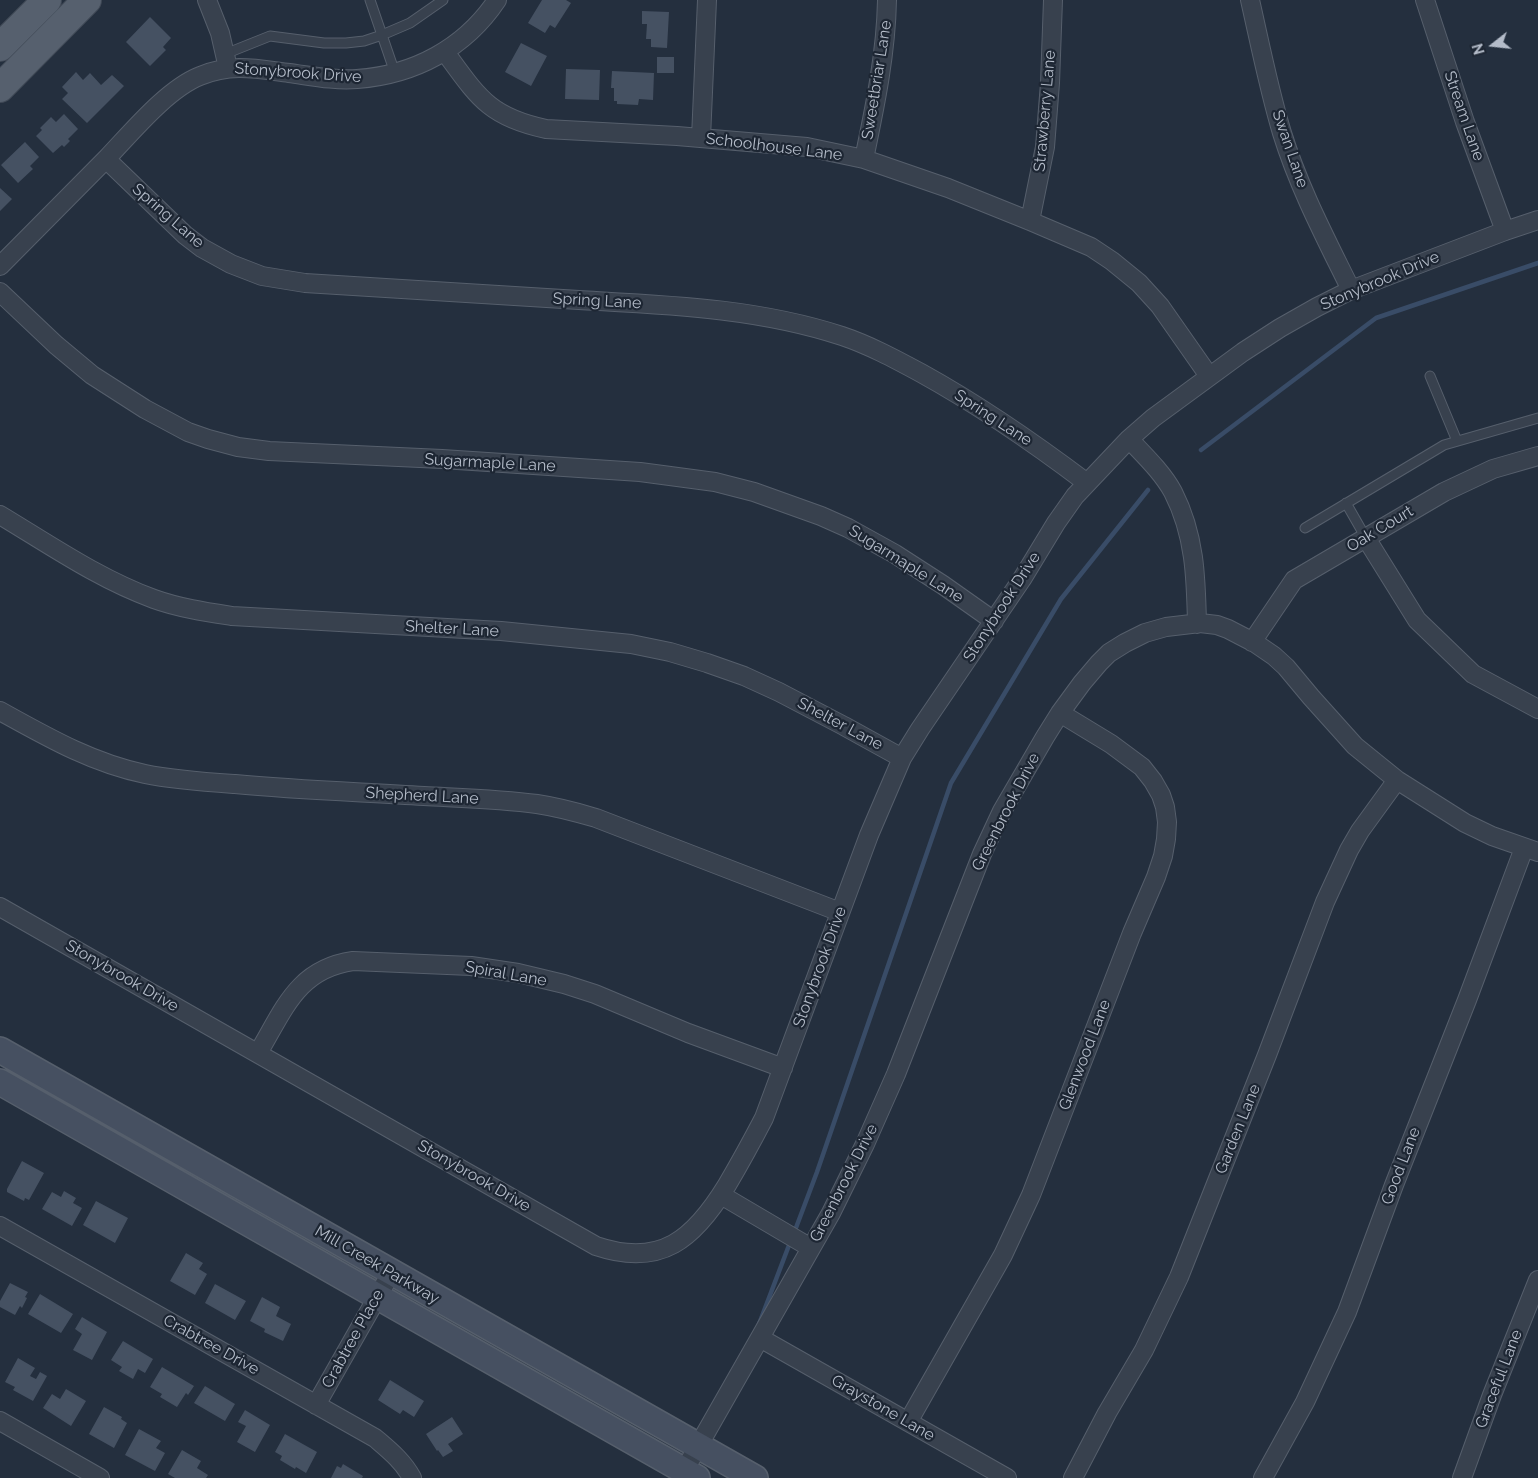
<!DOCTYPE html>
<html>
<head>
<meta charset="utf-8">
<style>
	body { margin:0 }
	#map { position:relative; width:1538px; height:1478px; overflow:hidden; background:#242f3e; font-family:Raleway,sans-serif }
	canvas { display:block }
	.north { position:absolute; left:1468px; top:20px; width:50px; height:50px; -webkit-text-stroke:4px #1d2633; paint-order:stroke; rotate:254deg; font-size:14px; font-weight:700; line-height:20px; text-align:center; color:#b4bcc9 }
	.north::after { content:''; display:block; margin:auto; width:18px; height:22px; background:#b4bcc9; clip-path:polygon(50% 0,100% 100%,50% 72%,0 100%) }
</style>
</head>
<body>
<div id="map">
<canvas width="1538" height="1478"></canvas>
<div class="north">N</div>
</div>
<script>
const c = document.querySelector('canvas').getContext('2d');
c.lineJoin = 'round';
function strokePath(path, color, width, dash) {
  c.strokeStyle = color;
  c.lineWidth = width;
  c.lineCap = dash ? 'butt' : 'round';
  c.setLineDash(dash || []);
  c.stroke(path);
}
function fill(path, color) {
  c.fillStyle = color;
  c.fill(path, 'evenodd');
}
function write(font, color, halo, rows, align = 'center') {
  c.font = font + ' Raleway,sans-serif';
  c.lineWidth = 4.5;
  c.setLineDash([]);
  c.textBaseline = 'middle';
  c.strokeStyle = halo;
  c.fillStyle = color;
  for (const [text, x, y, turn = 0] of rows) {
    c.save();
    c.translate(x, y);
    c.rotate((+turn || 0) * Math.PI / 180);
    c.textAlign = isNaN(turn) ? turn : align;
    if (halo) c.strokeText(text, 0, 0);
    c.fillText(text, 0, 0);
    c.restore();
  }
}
const stream = new Path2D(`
	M1201,450L1376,318L1538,263
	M794,1233L817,1172L951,783L1061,599L1148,490
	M759,1324L791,1240`);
const building = new Path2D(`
	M542,0H566L571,3L555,28L550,25L545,33L528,23Z
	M642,11L669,12L667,48L651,47V39H646L647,24H642Z
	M150,17L171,38L163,47L166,50L150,66L126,42Z
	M521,43L547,56L531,86L505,72Z
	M657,57H674V73H657Z
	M566,69L600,70L599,100L565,99Z
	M612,71L654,73L653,100L639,99L638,105L617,104V101H614V88H611Z
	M76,72L83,80L90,73L101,85L112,75L124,86L87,123L62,99L68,93L62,87Z
	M64,114L78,129L68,139L70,141L64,147L62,145L53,153L36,136L42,130L40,128L51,117L56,122Z
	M25,142L39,157L30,166L33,169L18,183L1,165Z
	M0,188L12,199L0,211Z
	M22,1161L44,1173L29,1200L25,1198L24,1201L7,1192V1189Z
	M64,1191L76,1198L73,1203L82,1208L72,1226L42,1209L52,1192L61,1197Z
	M96,1201L128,1218L115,1243L83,1225Z
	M186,1253L203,1263L199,1269L207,1274L195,1295L170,1281Z
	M10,1283L28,1292L25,1297L27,1298L22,1308L20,1306L15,1315L0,1307V1301Z
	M215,1284L246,1301L235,1320L205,1303Z
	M40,1294L73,1314L61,1333L28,1314Z
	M262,1297L280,1307L276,1316L291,1324L283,1341L264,1332L265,1329L250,1321Z
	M82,1317L107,1332L92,1360L73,1350L82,1334L75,1329Z
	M123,1341L153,1359L145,1373L138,1369L133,1379L119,1371L122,1367L111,1360Z
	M18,1358L35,1368L30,1376L36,1379L40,1372L47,1376L33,1401L13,1390L15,1387L5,1382Z
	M162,1367L194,1386L188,1395L186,1393L177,1407L160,1397L162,1394L150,1387Z
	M390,1380L424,1401L414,1417L403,1410L400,1414L378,1400Z
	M205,1386L235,1404L225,1421L194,1403Z
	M66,1389L86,1401L71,1426L43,1408L52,1394L60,1399Z
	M104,1407L122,1417L121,1419L127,1423L114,1448L89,1434Z
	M245,1410L270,1425L255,1452L237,1442L246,1426L238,1422Z
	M452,1417L463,1434L448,1444L453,1451L443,1457L438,1450L437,1451L426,1434Z
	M139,1429L161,1441L156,1448L165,1453L155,1471L125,1455Z
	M285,1434L317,1452L306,1473L296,1467L295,1469L280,1460L282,1456L275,1452Z
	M182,1450L201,1461L197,1468L208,1475L206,1478H175L168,1474Z
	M343,1464L363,1476L362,1478H331L337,1466L341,1468Z`);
const lane = new Path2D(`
	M370,0L382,35L410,23L443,0
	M225,54L270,36L324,43H346L364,41L382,35L395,73
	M1430,376L1457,441
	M1346,503L1366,538
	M1305,528L1444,445L1538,418`);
const street = new Path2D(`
	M207,0L220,33L228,68
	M1250,0C1260,44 1269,90 1282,133C1299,188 1326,239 1351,290
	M1425,0L1465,122L1505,231
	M445,52C478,97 489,117 546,129L677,136L807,147L864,159L948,188L1030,221L1091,247L1112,261L1139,283L1160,306L1209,376
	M701,138L707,0
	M106,159L185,235L202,248L231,264L262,276L305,283C396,289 488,294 579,300C667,305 757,308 842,336C869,345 895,359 921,373C979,405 1034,443 1087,483
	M864,159C875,106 886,54 887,0
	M1030,221L1045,147L1050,83L1053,0
	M0,266C36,230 71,194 107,158C131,133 167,89 200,76C232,63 257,69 289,73C311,76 335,81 357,79C414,75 465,48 497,0
	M0,292L56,345L92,375L145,409L188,432L208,439L238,447L269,451L442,459L640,472L715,482L754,492L821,516L848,528L895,554L943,585L994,621
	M1129,439C1144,455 1162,472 1173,492C1195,535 1196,577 1197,624
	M0,515C50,545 99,579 154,599C179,608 206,612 232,616L501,631L631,644L670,652L707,663L744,676L779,692L844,726L902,758
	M1366,538L1417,620L1473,674L1538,709
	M1252,642L1294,580L1444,492L1493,469L1538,456
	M0,711C47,737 92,763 145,774C174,780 205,782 235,784C298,790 361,792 424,796C461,798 500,799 537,804C557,807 576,812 596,818L840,912
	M0,907L596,1246C661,1268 694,1239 727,1185C740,1163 752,1141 764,1118L869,835L902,758L920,729L1022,579L1056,523L1075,496L1129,439L1153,418L1243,352L1280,328L1317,307L1351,290L1505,231L1538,220
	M258,1053C284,1010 297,969 353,961L471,966L518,973L564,984L595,994L688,1033L783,1068
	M721,1195L811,1248
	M0,1226L375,1438C389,1450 403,1461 412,1478
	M760,1338L1007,1478
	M316,1405L391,1273
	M0,1421L100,1478
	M908,1422L1003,1255L1031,1195L1132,933L1156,877L1163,856L1166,839L1167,822L1165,807L1161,795L1153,781L1142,767L1111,744L1060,713
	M684,1471L831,1213L865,1144L896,1074L982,854L1002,811L1045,737L1060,713L1082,683L1099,663L1109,653L1125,643L1145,633L1166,627L1200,623L1217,625L1228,629L1255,643L1274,656L1286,667L1311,697L1355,746L1397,780L1465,823L1492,836L1538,852
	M1073,1478L1107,1413L1144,1350L1179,1277L1267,1055L1325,902L1349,850L1360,831L1397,780
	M1263,1478L1305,1402L1347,1312L1394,1185L1467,1000L1524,848
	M1462,1478L1492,1395L1538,1280`);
const secondary = new Path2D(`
	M0,1050L755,1478
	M0,1082L697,1478`);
const primary = new Path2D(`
	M0,47L47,0
	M0,88L87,0`);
const streetNames = [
	["Stonybrook Drive",298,73,4],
	["Sweetbriar Lane",877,80,-81],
	["Strawberry Lane",1045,111,-85],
	["Stream Lane",1464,116,71],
	["Schoolhouse Lane",774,147,7],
	["Swan Lane",1290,149,71],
	["Spring Lane",168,216,41],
	["Stonybrook Drive",1380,281,-23],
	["Spring Lane",597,301,3],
	["Spring Lane",993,418,33],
	["Sugarmaple Lane",490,463,3],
	["Oak Court",1380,529,-31],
	["Sugarmaple Lane",906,564,32],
	["Stonybrook Drive",1002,607,-57],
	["Shelter Lane",452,629,3],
	["Shelter Lane",840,724,28],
	["Shepherd Lane",422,796,3],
	["Greenbrook Drive",1006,812,-63],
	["Stonybrook Drive",820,967,-70],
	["Spiral Lane",506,974,10],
	["Stonybrook Drive",122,976,30],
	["Glenwood Lane",1085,1055,-69],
	["Garden Lane",1238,1129,-68],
	["Good Lane",1401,1166,-69],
	["Stonybrook Drive",474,1176,30],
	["Greenbrook Drive",844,1183,-63],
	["Mill Creek Parkway",377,1265,30],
	["Crabtree Place",353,1339,-61],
	["Crabtree Drive",211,1345,29],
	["Graceful Lane",1499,1379,-69],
	["Graystone Lane",883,1408,30]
];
strokePath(stream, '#394c67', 4.5);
fill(building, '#455162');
strokePath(lane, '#565f6c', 11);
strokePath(street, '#565f6c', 20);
strokePath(secondary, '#565f6c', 28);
strokePath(primary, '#414a57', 30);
strokePath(lane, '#38414e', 9);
strokePath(street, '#38414e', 18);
strokePath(secondary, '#465061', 25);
strokePath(primary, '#56606e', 28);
write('16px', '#b4bcc9', '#1d2633', streetNames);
</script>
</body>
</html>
